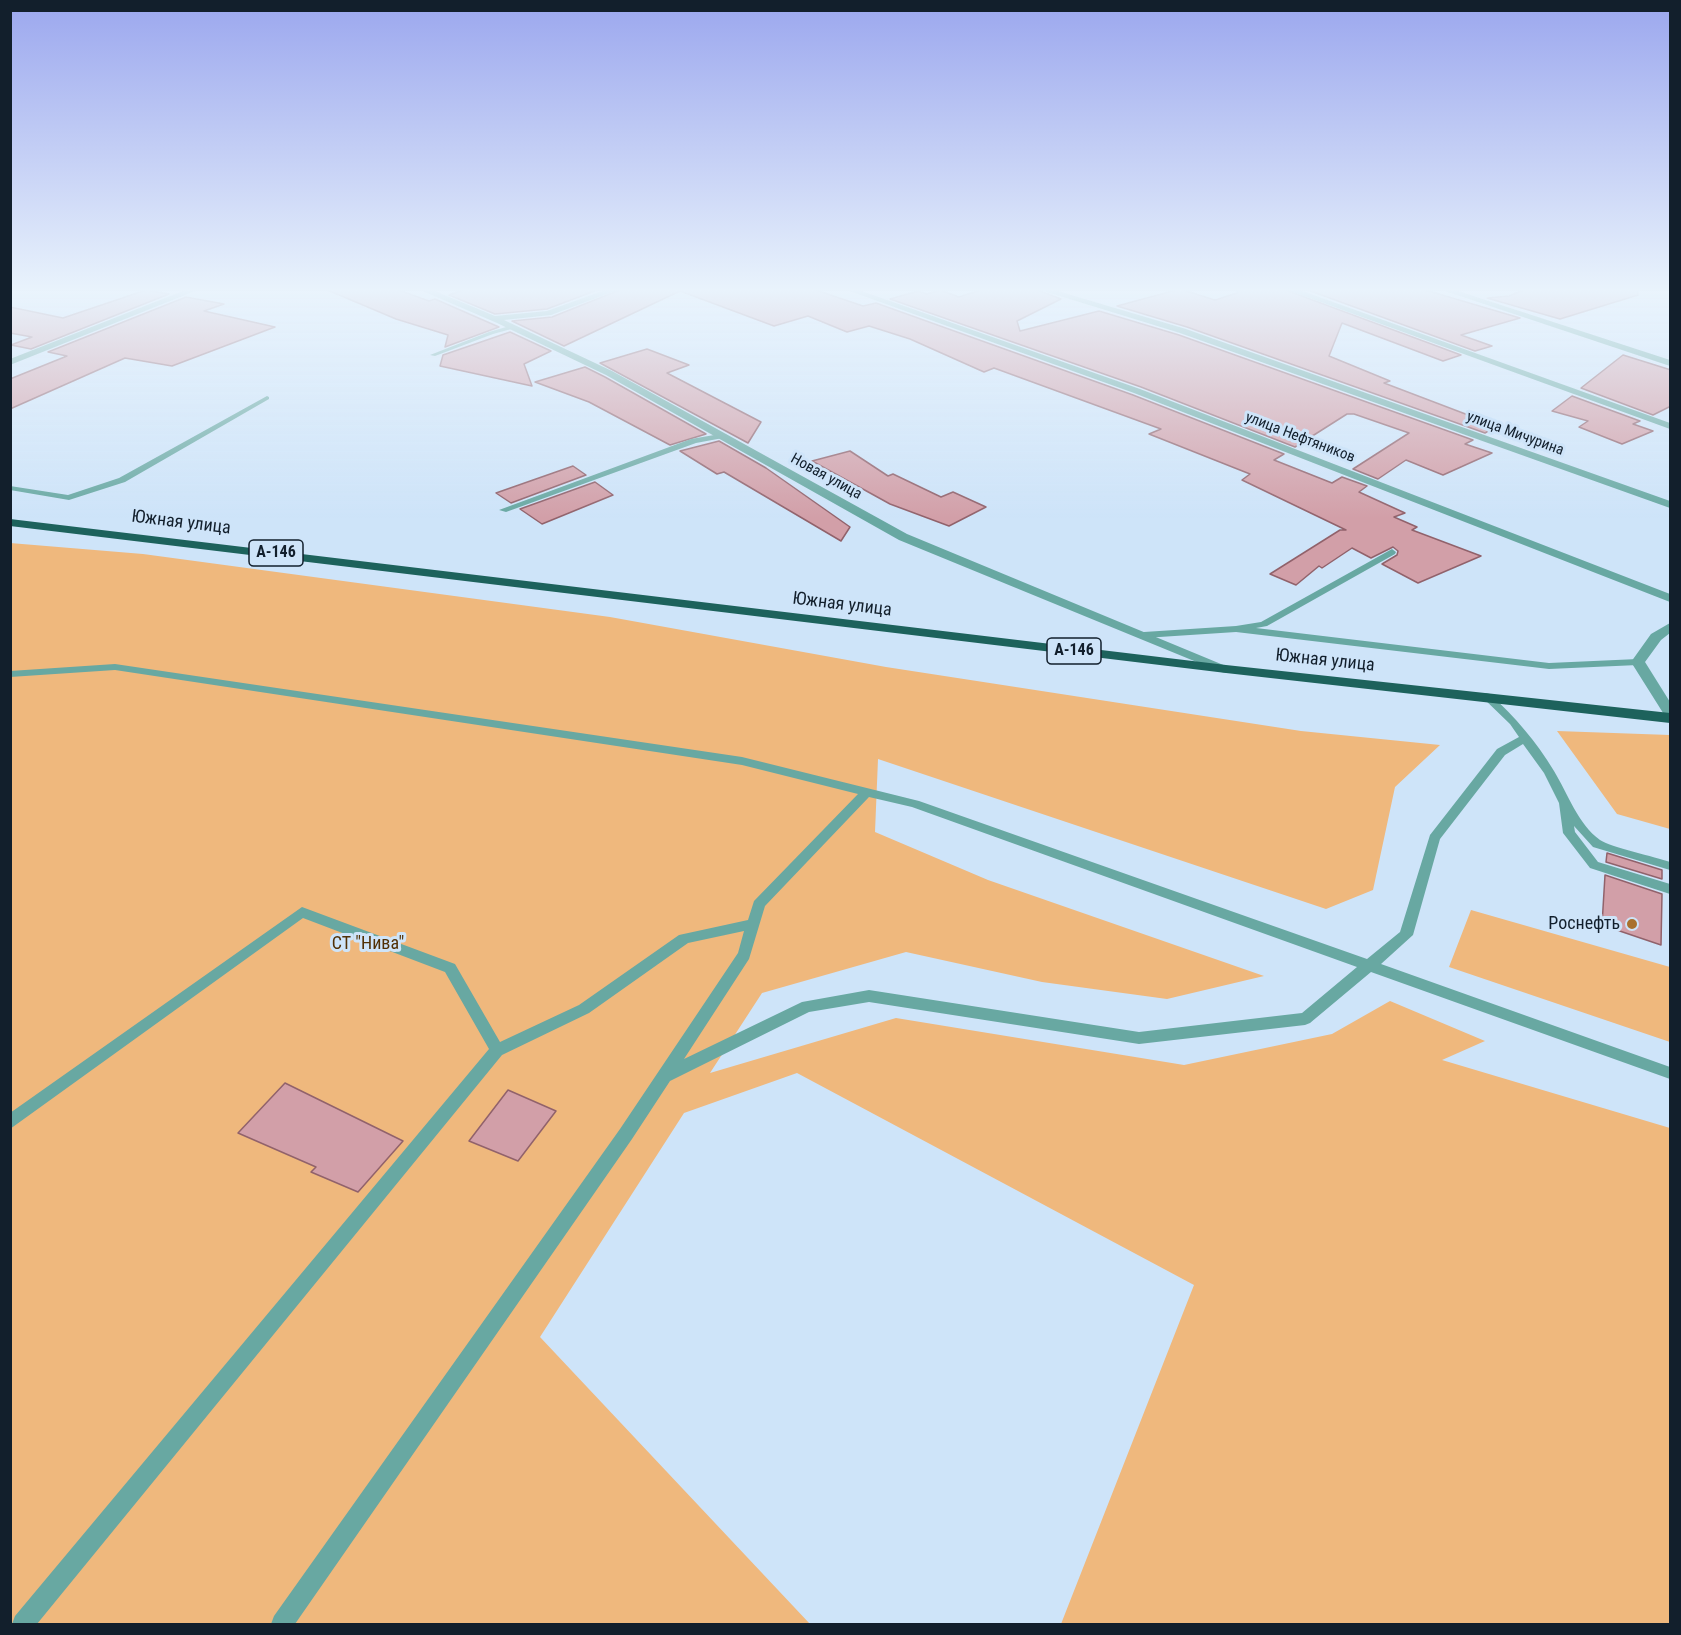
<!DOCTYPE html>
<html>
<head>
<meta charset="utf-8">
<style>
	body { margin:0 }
	#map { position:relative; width:1681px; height:1635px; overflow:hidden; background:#cee4f9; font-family:"Roboto Condensed",sans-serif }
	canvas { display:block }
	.frame { position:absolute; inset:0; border:12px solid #121f2c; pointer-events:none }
</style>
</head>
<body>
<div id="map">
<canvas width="1681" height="1635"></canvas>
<div class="frame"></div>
</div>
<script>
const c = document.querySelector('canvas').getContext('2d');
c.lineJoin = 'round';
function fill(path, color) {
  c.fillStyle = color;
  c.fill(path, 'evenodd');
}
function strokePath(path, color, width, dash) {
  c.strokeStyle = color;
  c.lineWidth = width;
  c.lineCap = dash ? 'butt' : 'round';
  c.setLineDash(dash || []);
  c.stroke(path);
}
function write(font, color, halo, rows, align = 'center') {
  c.font = font + ' "Roboto Condensed",sans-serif';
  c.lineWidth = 6;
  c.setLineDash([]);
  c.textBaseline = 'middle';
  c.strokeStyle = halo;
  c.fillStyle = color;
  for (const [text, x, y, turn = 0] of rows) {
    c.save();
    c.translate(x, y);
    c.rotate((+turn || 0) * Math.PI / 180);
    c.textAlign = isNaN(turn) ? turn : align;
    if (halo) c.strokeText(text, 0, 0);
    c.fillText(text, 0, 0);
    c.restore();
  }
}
const green = new Path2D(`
	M10,543L143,554L610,617L886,667L1301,731L1440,745L1395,787L1373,890L1326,909L878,759L875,832L988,880L1264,976L1167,999L1042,982L906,952L762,993L710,1073L896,1018L1184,1065L1332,1034L1390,1001L1485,1041L1442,1060L1670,1128V1624H1061L1194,1285L797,1073L684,1113L540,1337L810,1624H11Z
	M1557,731L1670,735V829L1617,814Z
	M1471,910L1670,967V1042L1449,967Z`);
const building = new Path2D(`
	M325,289H396L429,301L435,299L499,327L445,347L448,335L396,319Z
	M466,289H600L547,309L495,314L449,295Z
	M622,289H813L863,306L876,303L1133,395L1284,454L1274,460L1332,483L1342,477L1367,486L1359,492L1405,513L1394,517L1417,527L1412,530L1481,556L1418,583L1382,564L1397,555L1398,551L1393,547L1371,558L1352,548L1322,568L1319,566L1296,585L1270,574L1340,530H1346L1242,480L1250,474L1149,434L1161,429L994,368L984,372L910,339L869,326L847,332L808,316L774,326L680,291L564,346L512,321L552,317Z
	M983,289H1035L1061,299L1017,321L1020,331L1099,311L1179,335L1473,440L1465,444L1492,453L1443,475L1406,460L1378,479L1353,469L1409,433L1354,414H1347L1295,447L1141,387L890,299L918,291L927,294L940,290L959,297Z
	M1180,289L1215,300L1237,293L1238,289H1283L1461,355L1443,361L1342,323L1329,356L1390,381L1384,383L1497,426L1485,433L1187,327L1117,306Z
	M1305,289H1422L1520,318L1461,335L1492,346L1475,351Z
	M1526,289H1637L1638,295L1560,319L1487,298L1509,296Z
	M146,290L169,294L31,349L11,345L32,337L10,333V307L63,318Z
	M186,297L224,304L204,311L275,327L172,366L125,358L10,409V379L67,356L48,352Z
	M510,332L551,351L524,364L532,386L440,366L443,355Z
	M647,349L689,365L667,373L761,422L748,443L600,363Z
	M1623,355L1671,370V406L1653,415L1581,388Z
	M585,367L605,377L706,434L670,445L589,402L535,382Z
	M1572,396L1640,421L1633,424L1653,431L1622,444L1579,427L1588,421L1552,411Z
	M719,441L766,468L850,527L841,541L724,472L717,474L680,451Z
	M850,451L888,476L893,474L941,497L953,492L986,507L949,526L890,504L812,461Z
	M573,466L586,475L511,503L496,493Z
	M595,482L613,495L542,524L520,509Z
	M1607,853L1662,870V879L1606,862Z
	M1605,875L1662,894L1661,945L1602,925Z
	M285,1083L403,1141L358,1192L311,1172L316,1167L238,1133Z
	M508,1090L556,1111L518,1161L469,1141Z`);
const service = new Path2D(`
	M513,325L515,328L493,334L435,356L430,355L489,332Z
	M267,396L269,397V399L125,482L69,500L10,490V486L68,495L119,478Z
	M720,434H723V438L696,443L506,512L499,510L691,439Z
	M1392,549L1396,552L1395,554L1267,626L1256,628L1549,663L1638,659L1643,662L1638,665L1549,669L1236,632L1144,638L1139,635L1144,632L1236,626L1261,622Z
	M115,664L742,757L919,801L1367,959L1400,932L1430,835L1497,749L1519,737L1510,724L1481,696L1486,693L1490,694C1515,717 1536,741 1554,771C1568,794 1578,824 1600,840C1610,847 1656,857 1670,862V870L1593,847L1574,826L1575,832L1598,862L1670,884V894L1590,868L1563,833L1559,803L1544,773L1523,744L1505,755L1440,839L1413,935L1381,964L1670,1067V1079L1371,972L1310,1023L1305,1025L1139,1044L869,1002L809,1012L670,1081L632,1139L295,1624H271L274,1616L620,1129L738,953L744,931L688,943L589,1013L502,1055L37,1624H12L15,1616L489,1049L445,972L303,918L10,1129V1113L302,907L455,964L500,1042L579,1005L679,935L748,920L754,901L858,794L742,765L115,670L10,677V671ZM869,797L912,807L1357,967L1302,1013L1139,1032L869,990L802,1002L684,1059L749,959L765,906Z`);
const minor = new Path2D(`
	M188,289H200L10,365V359Z
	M418,289H430L495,316L547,311L608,289H620L551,315L504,320L612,371L907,534L1233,669L1226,673L1221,672L899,540L606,375L497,323Z
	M844,289H856L1140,389L1670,594V602L1134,393Z
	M1037,289H1051L1186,329L1670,501V508L1180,333Z
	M1285,289H1297L1670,423V429Z
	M1439,289H1452L1670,360V366Z
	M1670,623V633L1661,640L1645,662L1670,702V718L1665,716L1631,662L1651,634Z`);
const trunk = new Path2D(`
	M10,519L1226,665L1670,713V723L1226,673L10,526Z`);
const markers = [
	[1632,924,6,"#a9712e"]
];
const farStreetnames = [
	["улица Мичурина",1515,434,20],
	["улица Нефтяников",1300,438,21],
	["Новая улица",826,477,29]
];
const shields = [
	[276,553,54],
	[1074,651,54]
];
const shieldNames = [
	["А-146",276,553],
	["А-146",1074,651]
];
const streetNames = [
	["Южная улица",181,523,7],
	["Южная улица",842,605,7],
	["Южная улица",1325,661,6]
];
const poiNames = [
	["Роснефть",1620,924]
];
const parkNames = [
	["СТ \"Нива\"",368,944]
];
fill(green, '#efb87d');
fill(building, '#d29fa8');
strokePath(building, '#91626b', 1.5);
fill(service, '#68a8a2');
fill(minor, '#68a8a2');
fill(trunk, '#1d625c');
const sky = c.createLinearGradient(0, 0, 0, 518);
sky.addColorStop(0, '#9ba7ee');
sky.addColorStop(0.56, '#e9f3fc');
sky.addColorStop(1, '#e9f3fc00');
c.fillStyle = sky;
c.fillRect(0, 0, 1681, 518);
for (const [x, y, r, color] of markers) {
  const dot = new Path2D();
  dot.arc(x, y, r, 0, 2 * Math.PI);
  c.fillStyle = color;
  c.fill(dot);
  strokePath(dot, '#cee4f9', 2);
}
write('15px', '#121f2c', '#cee4f9', farStreetnames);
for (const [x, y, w] of shields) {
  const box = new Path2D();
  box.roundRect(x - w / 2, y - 13, w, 26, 4.5);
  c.fillStyle = '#cee4f9';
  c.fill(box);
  strokePath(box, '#121f2c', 1.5);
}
write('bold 16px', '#121f2c', null, shieldNames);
write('18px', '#121f2c', '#cee4f9', streetNames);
write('18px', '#121f2c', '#cee4f9', poiNames, 'right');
write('18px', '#513005', '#cee4f9', parkNames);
</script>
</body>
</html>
